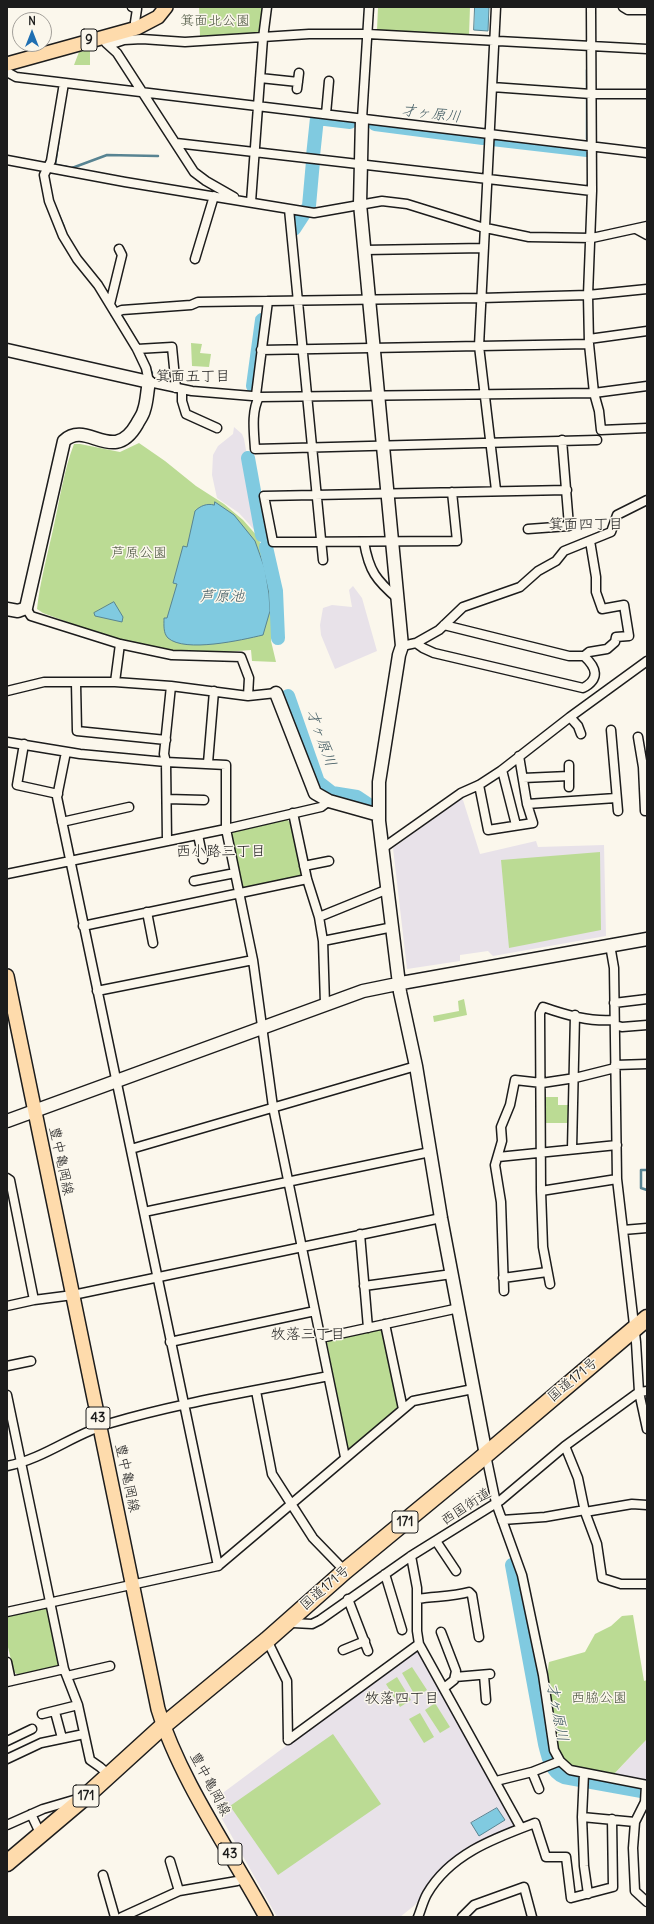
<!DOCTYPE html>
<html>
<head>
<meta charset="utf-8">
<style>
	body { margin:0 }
	#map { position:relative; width:654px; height:1924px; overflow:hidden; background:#fbf7ec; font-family:Delius,sans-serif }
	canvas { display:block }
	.frame { position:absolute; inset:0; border:8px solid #1c1c1c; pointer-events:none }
	.north { position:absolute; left:12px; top:12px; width:40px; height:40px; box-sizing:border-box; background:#fbf7ec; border:1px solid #a29f99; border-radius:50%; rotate:0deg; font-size:11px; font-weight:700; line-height:16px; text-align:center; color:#1c1c1c }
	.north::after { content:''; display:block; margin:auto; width:14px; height:18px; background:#1f6fb2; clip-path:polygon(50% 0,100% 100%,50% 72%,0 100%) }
</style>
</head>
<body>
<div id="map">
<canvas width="654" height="1924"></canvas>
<div class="frame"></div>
<div class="north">N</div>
</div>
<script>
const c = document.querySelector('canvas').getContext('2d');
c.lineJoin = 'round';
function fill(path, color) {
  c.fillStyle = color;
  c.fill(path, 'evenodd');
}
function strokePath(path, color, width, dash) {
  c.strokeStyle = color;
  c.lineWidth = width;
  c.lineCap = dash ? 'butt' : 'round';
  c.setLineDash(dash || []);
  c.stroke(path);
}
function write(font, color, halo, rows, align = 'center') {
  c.font = font + ' Delius,"Klee One",sans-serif';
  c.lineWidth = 3;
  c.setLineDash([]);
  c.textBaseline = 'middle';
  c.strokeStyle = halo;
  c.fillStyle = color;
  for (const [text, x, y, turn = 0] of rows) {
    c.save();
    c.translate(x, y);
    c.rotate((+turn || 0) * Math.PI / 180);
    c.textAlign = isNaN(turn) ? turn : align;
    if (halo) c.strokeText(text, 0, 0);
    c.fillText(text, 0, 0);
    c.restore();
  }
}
const built = new Path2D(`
	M234,427L242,434L244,439L261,533L258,534L239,513L217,498L212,475L213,455L218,446L233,434Z
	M353,586L362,598L377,651L335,669L321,635L320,625L323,608L332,605L352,607L349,590Z
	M461,799L463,800L480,854L536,841L538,847L604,845L606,936L493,956L488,951L460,955V961L407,969L393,848Z
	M416,1649H418L516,1826L466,1849L437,1877L415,1905L400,1917H277L212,1801Z
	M647,1739V1781L614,1774L616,1772Z`);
const green = new Path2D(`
	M199,7H263L261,33L200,36Z
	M378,7H470L469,35L377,30Z
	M90,50V65H74L79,52Z
	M191,343L202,344L200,353L211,354L209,367L192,366Z
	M139,443L165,461L196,486L224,504L243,520L258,537L267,563L272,597L271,641L276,662L252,661L251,650L226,652L196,651L181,652L161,650L139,645L89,630L43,613L37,609C40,581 48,553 54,525C60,498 64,470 74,444H80L120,452Z
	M286,819L291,823L303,873L301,876L246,889L242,887L232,834L233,831Z
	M600,852L601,930L509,948L501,860Z
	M464,999L467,1015L434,1022L433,1016L459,1011L458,1001Z
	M546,1097H558V1105H571L570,1123H545Z
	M378,1329L383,1332L398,1404L396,1412L352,1450L347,1447L327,1343L329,1340Z
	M44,1607L48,1609L59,1664L56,1668L18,1675L14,1672L7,1643V1615Z
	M633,1615L644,1681L647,1680V1739L614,1774C602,1772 576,1771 567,1762C553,1750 545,1681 549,1662L585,1652L595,1634L611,1626L622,1616Z
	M412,1667L427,1690L416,1697L402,1673Z
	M397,1677L411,1700L400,1707L386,1684Z
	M435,1703L450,1727L440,1733L425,1710Z
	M420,1713L434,1737L424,1743L409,1719Z
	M333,1734L381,1804L278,1875L230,1806Z`);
const water = new Path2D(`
	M475,7H489L488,31L474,30Z
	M215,502L234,515L255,541L265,569L269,594L270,611L263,635C242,640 185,653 168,638C163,633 164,625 164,618H167L177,584L173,583L183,546L187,547L195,511C200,506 207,503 214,505Z
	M114,602L123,617L122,622L95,616L94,613Z
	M497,1808L505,1820L479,1836L471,1823Z`);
const stream = new Path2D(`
	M587,70V90
	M59,137L55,165L67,167
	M587,139V97
	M72,168L107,155L158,156
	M53,202L64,227
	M121,315L134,337
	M149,367L152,373
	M647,1170H641V1188L647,1190`);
const river = new Path2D(`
	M375,124L483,138
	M492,139L587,150
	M313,156L317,118L350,122
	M294,229L309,206L313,161
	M253,386L262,320
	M248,458L262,535
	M266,547L276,591L278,638
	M288,696L318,782L332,793L357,797L369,805
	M512,1565L545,1744C548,1756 551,1772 564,1777L647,1792`);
const street = new Path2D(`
	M132,7L137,9L135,22L137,28
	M591,7L592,191L588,295L589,344L594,393L599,411L601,430L647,428
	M623,7L628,10H647
	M106,43L117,53L194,172L206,181L234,197
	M109,45L124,40L142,39L185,42L309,34H368L647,49
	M7,72L16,77L647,153
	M260,78L298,82
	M64,83L51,161L44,175L49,201L63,236L77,259L98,285L137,349L146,368L149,382L192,391L252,396
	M492,87L591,94H647
	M297,89L299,73
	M326,114L329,81
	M362,119L369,7
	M176,143L592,191
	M7,160L125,182L314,213L382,201L407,204L481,227L529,237L592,238L647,226
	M251,202L263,38L267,7
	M289,209L323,560
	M636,229L647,235
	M364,250L484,248
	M195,259L214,196
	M110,304L122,255L119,249
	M115,313L122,310L191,305L198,302L481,298L588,295L647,289
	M589,339L647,331
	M137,349L172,347L176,388
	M261,350L589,344
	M182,389V401L186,414L217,428
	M256,395L268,301
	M597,440L255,449C254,432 251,412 259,397L594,393L647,386
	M496,490L479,346L496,7
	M452,492L457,541L273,542L264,496L567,490
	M528,529L569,526L562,440
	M364,542C369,571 376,580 398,599
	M26,608L31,616L120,644L172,655L241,657L249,678L248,696
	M416,643L423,648L434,653L583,688C600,679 597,668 584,656H569L444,625
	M402,646L416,643L439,630L463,607L520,587L538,571L556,561L564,551L611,532L617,515L647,500
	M584,656L589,652L607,649L615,642L616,637L629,636L624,605L602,609L596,592V577L590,541
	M115,682L120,644
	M76,683L77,731L166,740
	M7,691L44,682H115L171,686L248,696L276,693
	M570,717L578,726L581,734
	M611,730L618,811
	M638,737L643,767L645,811H647
	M7,742L80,754L166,762L226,765V829L253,960L273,1107L345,1457
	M24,744L17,785L58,794
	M66,752L57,797L218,1566
	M208,763L214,691
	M569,765V787
	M502,770L516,825
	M523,778L569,776
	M479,785L488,830L533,823L527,804L519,756
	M167,799L204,800
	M527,804L616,798
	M293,813L307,879L319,917L323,941L325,1004
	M62,822L129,807
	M198,835L203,859
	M167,841L166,762L164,754L171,686
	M383,848L461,793L479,785L502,770L570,717L647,661
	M304,866L329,861
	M7,874L226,829L321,807L329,801
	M194,881L235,873
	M147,912L153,943
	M319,917L388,889
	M83,926L307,879
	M323,941L393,927
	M610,945L614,968L617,1179L636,1342L639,1392L647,1429
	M97,991L253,960
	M614,1003L647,999
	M615,1025L622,1027L647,1025
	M615,1065L647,1064
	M131,1149L416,1066
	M572,1149L575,1015
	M498,1157L617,1145
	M7,1178L10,1180L34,1300
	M541,1191L617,1179
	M144,1212L430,1152
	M623,1230L647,1228
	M360,1234L368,1328
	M503,1278L547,1272
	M550,1284L543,1247L541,1191L540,1013L543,1007C566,1015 590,1022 614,1020
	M364,1286L452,1274
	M504,1291L501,1202L495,1165L502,1141L501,1127L510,1105L515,1080L542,1083L575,1078L615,1068
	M7,1306L34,1300L73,1295L441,1218
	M385,1324L403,1409
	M321,1338L459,1308
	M170,1342L315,1311
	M7,1366L31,1361
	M256,1391L272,1474L313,1538L345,1571
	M7,1395L64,1669L78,1705L90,1760L100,1767L109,1775
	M565,1446L578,1478L585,1512L597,1544L602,1578L621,1584H647
	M486,1455L496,1503L522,1575L543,1675L554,1750L560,1761L570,1770L647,1785
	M7,1466C44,1459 75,1433 111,1423C182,1402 256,1391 328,1376
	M585,1512L632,1504L647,1505
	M502,1520L545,1517L585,1510
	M436,1541L456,1571
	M411,1556L417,1588V1631L419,1644L521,1828
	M385,1574L402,1630
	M348,1599L368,1651
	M417,1599C434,1596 452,1597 469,1592L472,1595L479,1637
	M7,1612L218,1566L413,1401L473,1389
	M290,1620L293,1623L312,1624L320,1620L411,1556L501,1500L565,1446L639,1392L647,1391
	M441,1632L456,1671L454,1680L444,1688
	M267,1640L287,1681L288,1740
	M343,1650L365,1641
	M7,1662L11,1681
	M484,1675L486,1700
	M67,1676L110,1666
	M455,1677L490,1674
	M7,1682L64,1669
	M55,1712L62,1738
	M42,1714L78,1705
	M288,1740L419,1644
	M7,1741L32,1729
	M7,1759L41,1743L84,1734
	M532,1772L539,1789
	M496,1781L532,1772L560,1761
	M646,1785L645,1802L635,1822L633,1848L635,1891L647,1902
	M31,1814L40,1833
	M582,1817L584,1773
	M7,1825L43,1809L77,1799
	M170,1861L179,1891
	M103,1875L115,1917
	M588,1894L584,1866L582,1817L635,1822
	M122,1917L179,1891L237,1881L244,1878
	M418,1917C421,1910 423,1901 427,1894C450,1854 495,1838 535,1823L546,1857H566L571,1898L613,1887L612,1819
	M462,1917L474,1905L524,1887L532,1917`);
const secondary = new Path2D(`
	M362,119L360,204L402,646L399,655L379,782V821L400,992L416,1066L441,1218L486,1455
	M7,350L149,382C147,391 147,402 144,410C143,415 139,420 137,424C113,466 87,419 64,441L26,608L18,611L7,609
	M276,693L315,793L329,801L379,815
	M7,1121L363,991L407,982L647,939`);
const primary = new Path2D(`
	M7,64L137,28L158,17L166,7
	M7,976L158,1709C180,1780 230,1851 266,1917`);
const highway = new Path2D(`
	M7,1863L85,1797L163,1726L267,1640L345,1571L476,1463L647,1318`);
const shields = [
	[89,40,16],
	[98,1418,24],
	[405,1522,26],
	[86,1796,26],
	[230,1854,24]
];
const shieldNames = [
	["9",89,40],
	["43",98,1418],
	["171",405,1522],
	["171",86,1796],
	["43",230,1854]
];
const parkNames = [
	["箕面北公園",215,21],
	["芦原公園",139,553],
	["西脇公園",599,1698]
];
const streetNames = [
	["豊中亀岡線",61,1161,78],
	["国道171号",573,1380,-40],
	["豊中亀岡線",127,1478,78],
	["西国街道",466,1507,-33],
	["国道171号",325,1588,-41],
	["豊中亀岡線",210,1784,62]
];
const waterNames = [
	["才ヶ原川",431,114,7],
	["芦原池",222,597],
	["才ヶ原川",321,738,70],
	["才ヶ原川",557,1712,79]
];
const neighbourhoodNames = [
	["箕面五丁目",193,377],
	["箕面四丁目",586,525],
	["西小路三丁目",221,852],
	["牧落三丁目",308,1335],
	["牧落四丁目",402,1699]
];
fill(built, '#e8e2e9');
fill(green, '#bbdb94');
fill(water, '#80cae0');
strokePath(water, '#588492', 1);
strokePath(stream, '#588492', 2.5);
strokePath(river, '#80cae0', 14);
strokePath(street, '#1c1c1c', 11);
strokePath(secondary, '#1c1c1c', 15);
strokePath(primary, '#1c1c1c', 16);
strokePath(highway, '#1c1c1c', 19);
strokePath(street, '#fbf7ec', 8);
strokePath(secondary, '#fbf7ec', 12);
strokePath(primary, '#fedbac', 13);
strokePath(highway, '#fedbac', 16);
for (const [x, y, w] of shields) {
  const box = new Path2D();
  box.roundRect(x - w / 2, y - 11, w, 22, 3);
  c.fillStyle = '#fbf7ec';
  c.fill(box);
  strokePath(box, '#1c1c1c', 1);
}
write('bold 13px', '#1c1c1c', null, shieldNames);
write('14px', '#4c5540', '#fbf7ec', parkNames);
write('14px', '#1c1c1c', '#fbf7ec', streetNames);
write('italic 15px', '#3f5961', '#fbf7ec', waterNames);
write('15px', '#1c1c1c', '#fbf7ec', neighbourhoodNames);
</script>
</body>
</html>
